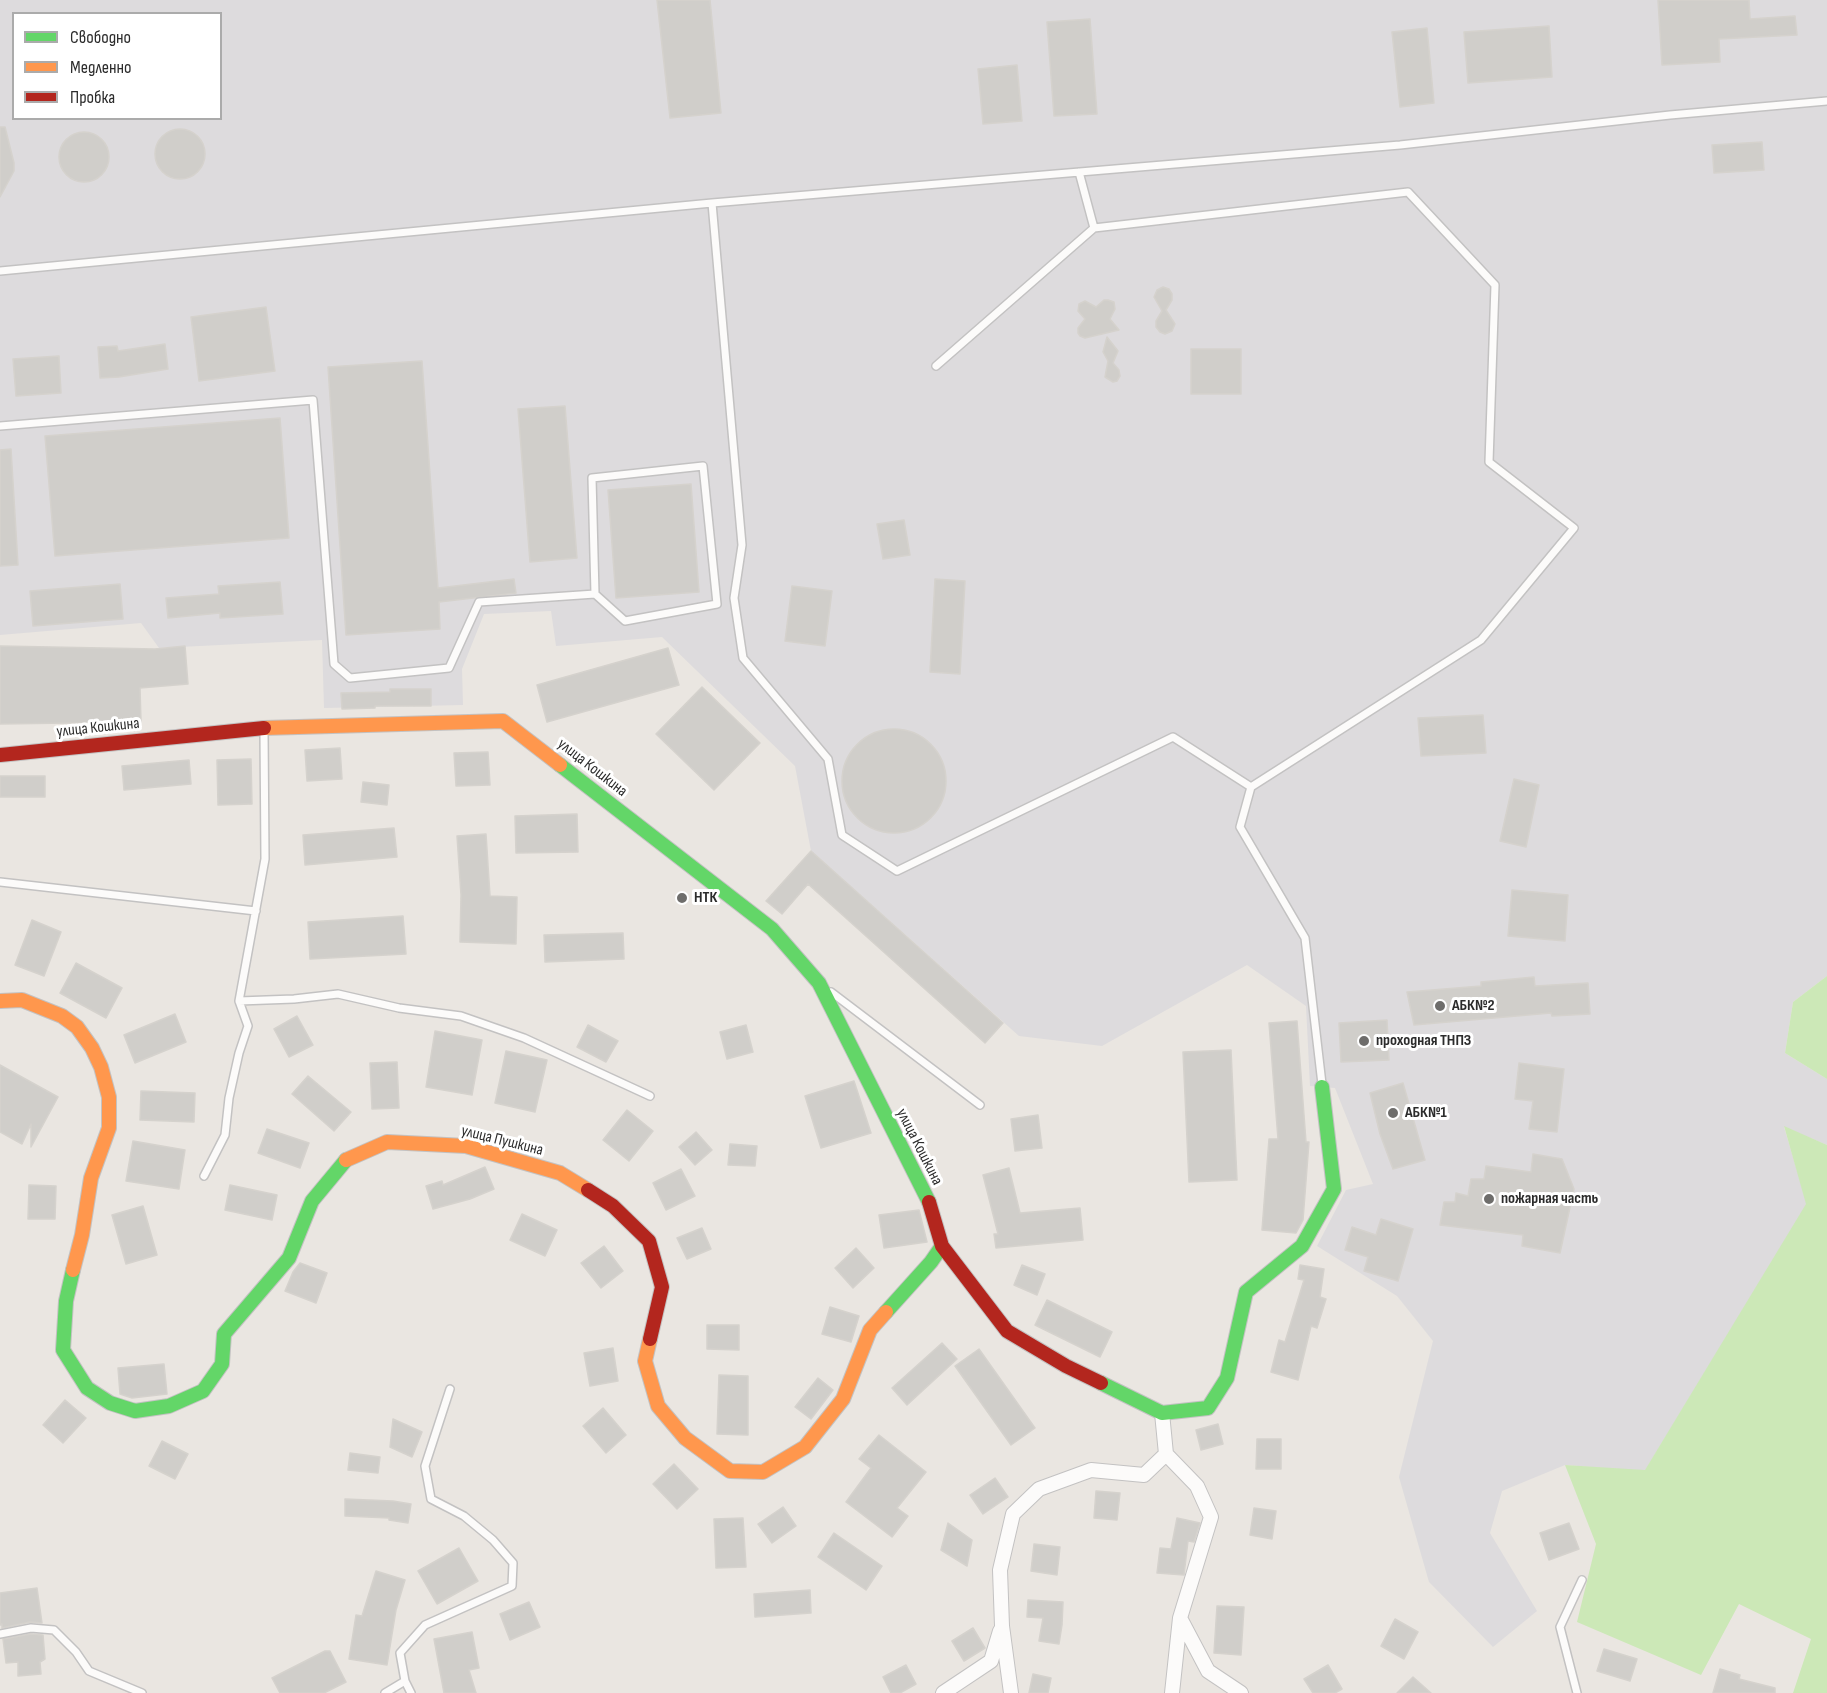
<!DOCTYPE html>
<html>
<head>
<meta charset="utf-8">
<style>
	body { margin:0 }
	#map { position:relative; width:1827px; height:1693px; overflow:hidden; background:#eae6e1; font-family:"Sofia Sans Condensed",sans-serif }
	canvas { display:block }
	.legend { position:absolute; left:12px; top:12px; width:210px; height:108px; box-sizing:border-box; background:#fff; border:2px solid #ababab; margin:0; padding:8px 10px; list-style:none; font-size:18px; color:#2c2c2c }
	.legend li { display:flex; align-items:center; gap:12px; height:30px }
	.legend b { width:30px; border:2px solid #ababab }
</style>
</head>
<body>
<div id="map">
<canvas width="1827" height="1693"></canvas>
<ul class="legend">
<li><b style="height:8px;background:#63d668"></b>Свободно</li>
<li><b style="height:8px;background:#ff974d"></b>Медленно</li>
<li><b style="height:8px;background:#b3261e"></b>Пробка</li>
</ul>
</div>
<script>
const c = document.querySelector('canvas').getContext('2d');
c.lineJoin = 'round';
function fill(path, color) {
  c.fillStyle = color;
  c.fill(path, 'evenodd');
}
function strokePath(path, color, width, dash) {
  c.strokeStyle = color;
  c.lineWidth = width;
  c.lineCap = dash ? 'butt' : 'round';
  c.setLineDash(dash || []);
  c.stroke(path);
}
function write(font, color, halo, rows, align = 'center') {
  c.font = font + ' "Sofia Sans Condensed",sans-serif';
  c.lineWidth = 6;
  c.setLineDash([]);
  c.textBaseline = 'middle';
  c.strokeStyle = halo;
  c.fillStyle = color;
  for (const [text, x, y, turn = 0] of rows) {
    c.save();
    c.translate(x, y);
    c.rotate((+turn || 0) * Math.PI / 180);
    c.textAlign = isNaN(turn) ? turn : align;
    if (halo) c.strokeText(text, 0, 0);
    c.fillText(text, 0, 0);
    c.restore();
  }
}
const industrial = new Path2D(`
	M0,0H1827V976L1793,1002L1785,1053L1827,1079V1145L1784,1127L1807,1204L1645,1471L1565,1465L1502,1491L1490,1533L1537,1611L1493,1647L1429,1582L1399,1477L1433,1341L1397,1296L1317,1246L1346,1190L1373,1184L1335,1088L1310,1086L1306,1006L1247,965L1102,1046L1019,1036L811,851L795,766L662,637L556,646L551,611L484,614L462,669L463,705L324,708L322,640L159,648L141,623L0,635ZM14,14H220V118H14Z`);
const green = new Path2D(`
	M1827,976V1079L1785,1053L1793,1002Z
	M1784,1126L1827,1145V1693H1793L1811,1639L1739,1604L1701,1675L1577,1622L1596,1544L1565,1465L1645,1470L1806,1204Z`);
const building = new Path2D(`
	M657,0H710L721,113L670,118Z
	M1658,0H1749L1750,19L1795,16L1797,35L1719,39L1720,62L1662,65Z
	M1090,19L1097,114L1054,116L1047,22Z
	M1549,26L1552,77L1468,83L1464,32Z
	M1427,28L1434,103L1400,107L1392,32Z
	M1017,65L1022,121L983,124L978,69Z
	M0,127H5L14,163V171L0,197Z
	M155 154a25 25 0 1 1 50 0a25 25 0 1 1-50 0Z
	M59 157a25 25 0 1 1 50 0a25 25 0 1 1-50 0Z
	M1762,142L1764,170L1714,173L1712,145Z
	M1163,287L1169,289L1172,294V300L1166,310L1175,324L1172,331L1165,334L1160,332L1156,327V321L1162,311L1154,297L1157,290Z
	M1104,300H1108L1114,302L1115,309L1110,319L1119,330L1085,338L1080,336L1078,333V328L1085,319L1078,311L1079,304L1085,301L1096,307Z
	M266,307L275,371L199,381L191,317Z
	M1107,337L1118,351L1113,363L1119,370L1120,376L1117,381L1113,382L1105,377L1108,361L1103,352Z
	M165,344L168,369L119,377L100,378L98,347L117,346L118,351Z
	M1191,349H1241V394H1191Z
	M59,356L61,393L16,396L13,359Z
	M422,361L438,588L514,579L516,593L439,602L440,629L346,635L328,367Z
	M565,406L577,558L530,562L518,409Z
	M280,418L289,538L55,556L45,436Z
	M11,449L18,565L0,566V450Z
	M691,484L699,592L616,598L608,490Z
	M904,520L910,555L883,559L877,524Z
	M935,579L965,581L960,674L930,672Z
	M280,582L283,614L220,618V613L168,618L166,598L219,594L218,586Z
	M120,584L123,619L33,626L30,591Z
	M792,586L832,591L825,646L785,641Z
	M0,646L155,649L185,646L188,684L140,688L141,722L0,724Z
	M668,648L679,685L547,722L537,685Z
	M702,687L760,743L714,790L656,734Z
	M390,689H431V706H375V708L342,709L341,693L390,692Z
	M1483,715L1486,753L1421,756L1418,718Z
	M842 781a52 52 0 1 1 104 0a52 52 0 1 1-104 0Z
	M340,748L342,779L307,781L305,750Z
	M488,752L490,785L456,786L454,753Z
	M251,759L252,804L218,805L217,760Z
	M189,760L191,784L124,790L122,766Z
	M0,776H45V797H0Z
	M1514,779L1539,785L1526,847L1500,841Z
	M363,782L389,785L387,805L361,802Z
	M577,814L578,852L516,853L515,816Z
	M394,828L397,857L305,865L303,835Z
	M486,834L490,896L517,897L516,944L460,942L461,895L457,836Z
	M811,851L1003,1023L985,1043L808,884L782,914L766,901Z
	M1512,890L1568,895L1565,941L1508,936Z
	M403,916L406,954L310,959L308,922Z
	M32,920L61,932L44,976L15,965Z
	M623,933L624,959L545,962L544,935Z
	M76,963L122,988L106,1018L60,993Z
	M1534,977L1535,986L1588,983L1590,1014L1552,1016L1551,1013L1414,1025L1407,992L1481,986V982Z
	M175,1014L186,1042L135,1063L124,1035Z
	M297,1016L313,1045L289,1057L274,1029Z
	M1387,1020L1389,1060L1341,1062L1339,1023Z
	M1297,1021L1306,1142H1309L1303,1220L1296,1233L1262,1230L1269,1139H1278L1269,1023Z
	M588,1025L618,1041L606,1062L577,1047Z
	M746,1025L753,1052L727,1059L720,1032Z
	M435,1031L482,1040L472,1095L426,1087Z
	M1231,1050L1237,1180L1189,1182L1183,1052Z
	M506,1051L547,1060L535,1112L495,1103Z
	M397,1062L399,1108L372,1109L370,1063Z
	M1519,1063L1564,1069L1557,1132L1529,1129L1533,1101L1515,1099Z
	M0,1065L58,1097L31,1147V1124L22,1144L0,1132Z
	M308,1076L351,1112L334,1131L292,1094Z
	M854,1081L871,1133L821,1148L805,1096Z
	M1403,1083L1425,1160L1393,1169L1380,1134L1370,1093Z
	M141,1091L195,1093L194,1122L140,1120Z
	M627,1110L653,1131L629,1161L603,1140Z
	M1038,1115L1042,1148L1015,1151L1011,1119Z
	M267,1129L309,1143L300,1168L258,1153Z
	M696,1132L712,1150L695,1165L679,1147Z
	M133,1141L185,1150L179,1189L126,1181Z
	M730,1144L757,1146L755,1166L728,1165Z
	M1533,1154L1562,1159L1574,1189L1560,1253L1522,1246L1523,1235L1440,1225L1444,1202H1455L1456,1193L1468,1196L1471,1179H1484L1486,1166L1531,1172Z
	M485,1167L494,1189L470,1199L433,1209L426,1186L442,1181L443,1185Z
	M1009,1168L1020,1213L1080,1208L1083,1240L996,1248L994,1234H998L983,1175Z
	M681,1169L695,1196L666,1210L653,1183Z
	M29,1185L56,1186L55,1219H28Z
	M230,1185L277,1195L272,1220L225,1210Z
	M143,1206L157,1255L126,1264L112,1215Z
	M919,1210L927,1242L884,1248L879,1215Z
	M522,1214L557,1230L545,1256L510,1240Z
	M1381,1219L1413,1229L1398,1281L1364,1271L1368,1257L1345,1250L1352,1227L1376,1235Z
	M702,1228L711,1249L687,1259L677,1238Z
	M604,1246L623,1271L601,1288L581,1263Z
	M856,1248L874,1268L853,1288L835,1268Z
	M300,1263L327,1273L316,1303L285,1291L293,1272Z
	M1022,1265L1045,1274L1037,1295L1014,1285Z
	M1300,1265L1324,1269L1320,1297L1326,1299L1317,1328L1311,1326L1298,1380L1271,1372L1279,1340L1285,1342L1304,1280L1298,1279Z
	M1047,1300L1112,1332L1100,1357L1035,1325Z
	M830,1307L859,1316L851,1342L822,1334Z
	M707,1325H739V1350L707,1349Z
	M942,1343L957,1359L907,1405L892,1388Z
	M613,1348L618,1381L590,1386L584,1353Z
	M979,1349L1035,1428L1011,1445L955,1366Z
	M164,1364L167,1394L132,1398L120,1394L118,1368Z
	M719,1375L748,1376V1435L717,1434Z
	M818,1378L833,1390L811,1419L795,1407Z
	M65,1400L86,1418L63,1443L43,1425Z
	M603,1408L626,1435L606,1453L583,1426Z
	M393,1419L422,1432L412,1457L390,1447Z
	M1218,1424L1223,1444L1201,1450L1196,1430Z
	M879,1435L926,1472L897,1508L908,1516L892,1537L846,1502L871,1468L859,1459Z
	M1257,1439H1281V1469H1256Z
	M162,1441L188,1454L175,1479L149,1466Z
	M350,1453L380,1457L378,1473L348,1470Z
	M674,1464L698,1489L677,1509L653,1484Z
	M995,1478L1008,1497L983,1514L970,1495Z
	M1096,1491L1120,1493L1117,1520L1094,1518Z
	M345,1499L393,1501L411,1504L408,1523L389,1520V1518L345,1516Z
	M783,1507L796,1526L772,1543L758,1524Z
	M1254,1508L1276,1511L1272,1539L1250,1535Z
	M743,1518L746,1567L716,1568L714,1519Z
	M1177,1518L1200,1523L1194,1542L1188,1541L1184,1575L1157,1573L1160,1548L1171,1549Z
	M948,1523L972,1540L967,1566L941,1550Z
	M1569,1523L1579,1549L1549,1560L1540,1533Z
	M834,1533L882,1566L866,1590L818,1557Z
	M1034,1544L1060,1547L1057,1575L1031,1571Z
	M459,1548L478,1581L437,1604L418,1571Z
	M376,1571L405,1580L396,1610L387,1665L349,1659L356,1615L362,1616Z
	M37,1588L42,1623L30,1622L2,1628V1624L0,1625V1593Z
	M810,1590L811,1613L755,1617L754,1594Z
	M1028,1600L1063,1602L1062,1625L1059,1644L1039,1641L1043,1618L1027,1617Z
	M529,1602L540,1627L510,1640L500,1614Z
	M1217,1606L1244,1607L1241,1655L1214,1653Z
	M1395,1619L1418,1632L1404,1659L1381,1646Z
	M973,1628L985,1648L964,1661L952,1641Z
	M472,1632L479,1668L469,1670L476,1693H444L434,1639Z
	M31,1634L43,1635L45,1659L40,1662L41,1674L18,1676V1662L6,1663L3,1639Z
	M1604,1649L1637,1659L1630,1681L1597,1671Z
	M325,1651H330L346,1682L324,1693H280L272,1678Z
	M906,1665L916,1684L900,1693H891L883,1677Z
	M1328,1665L1342,1689L1335,1693H1313L1304,1679Z
	M1720,1669L1740,1675L1739,1679L1775,1688V1693H1713Z
	M1033,1674L1051,1678L1048,1693H1029Z
	M1413,1677L1431,1693H1397Z`);
const lane = new Path2D(`
	M712,203L742,545L734,598L743,658L828,759L842,835L897,871L1173,737L1251,787L1240,827L1305,938L1322,1084
	M1094,228L1408,192L1495,285L1489,462L1574,528L1481,640L1251,787
	M0,271L712,203L1400,145L1670,115L1827,101
	M936,366L1094,228L1079,172
	M0,426L313,400L334,664L350,678L449,668L479,602L595,594L625,621L717,604L703,466L592,478L595,594
	M0,882L256,911
	M831,992L980,1105
	M239,1001L294,999L338,994L399,1008L461,1016L524,1038L650,1096
	M204,1176L225,1135L229,1098L239,1053L248,1026L239,1001L265,859L264,731
	M0,1634L31,1628L54,1630L76,1652L89,1671L142,1693
	M385,1693L405,1681
	M411,1693L405,1681L400,1653L425,1625L512,1586L513,1563L493,1540L464,1516L431,1499L425,1466L450,1389
	M1577,1693L1560,1627L1582,1580`);
const street = new Path2D(`
	M1166,1454L1197,1486L1211,1517L1180,1618L1172,1693
	M1180,1618L1208,1671L1241,1693
	M943,1693L991,1661L1000,1631
	M1011,1693L1002,1626L1000,1570L1013,1514L1039,1489L1091,1470L1144,1475L1166,1454L1162,1413`);
const fast = new Path2D(`
	M560,765L772,929L819,983L929,1202
	M73,1270L66,1301L63,1350L87,1388L110,1403L135,1411L169,1406L203,1391L222,1364L224,1334L289,1258L312,1201L346,1160
	M886,1312L931,1262L942,1246
	M1101,1383L1162,1413L1208,1408L1227,1378L1246,1292L1302,1246L1334,1189L1322,1087`);
const slow = new Path2D(`
	M264,728L503,721L560,765
	M0,1001L22,1000L62,1016L77,1027L92,1048L101,1067L109,1097V1128L91,1178L82,1235L73,1270
	M346,1160L387,1142L466,1146L560,1173L588,1190
	M650,1339L645,1361L658,1406L685,1438L730,1471L763,1472L805,1447L843,1399L870,1330L886,1312`);
const jam = new Path2D(`
	M0,755L264,728
	M588,1190L613,1206L649,1241L662,1287L650,1339
	M929,1202L942,1246L1007,1331L1066,1366L1101,1383`);
const markers = [
	[682,898,6,"#6e6d6b"],
	[1440,1006,6,"#6e6d6b"],
	[1364,1041,6,"#6e6d6b"],
	[1393,1113,6,"#6e6d6b"],
	[1489,1199,6,"#6e6d6b"]
];
const streetNames = [
	["улица Кошкина",98,728,-6],
	["улица Кошкина",592,768,38],
	["улица Пушкина",502,1141,14],
	["улица Кошкина",919,1147,63]
];
const poiNames = [
	["НТК",694,898],
	["АБК№2",1452,1006],
	["проходная ТНПЗ",1376,1041],
	["АБК№1",1405,1113],
	["пожарная часть",1501,1199]
];
fill(industrial, '#dddbdd');
fill(green, '#cce8b7');
fill(building, '#d0ceca');
strokePath(building, '#d5d2cd', 1.5);
strokePath(lane, '#c3c2c2', 10);
strokePath(street, '#c3c2c2', 16);
strokePath(fast, '#c3c2c2', 16);
strokePath(slow, '#c3c2c2', 16);
strokePath(jam, '#c3c2c2', 16);
strokePath(lane, '#fcfbfa', 7);
strokePath(street, '#fcfbfa', 14);
strokePath(fast, '#63d668', 14);
strokePath(slow, '#ff974d', 14);
strokePath(jam, '#b3261e', 14);
for (const [x, y, r, color] of markers) {
  const dot = new Path2D();
  dot.arc(x, y, r, 0, 2 * Math.PI);
  c.fillStyle = color;
  c.fill(dot);
  strokePath(dot, '#fff', 2);
}
write('16px', '#2c2c2c', '#fff', streetNames);
write('bold 16px', '#2c2c2c', '#fff', poiNames, 'left');
</script>
</body>
</html>
